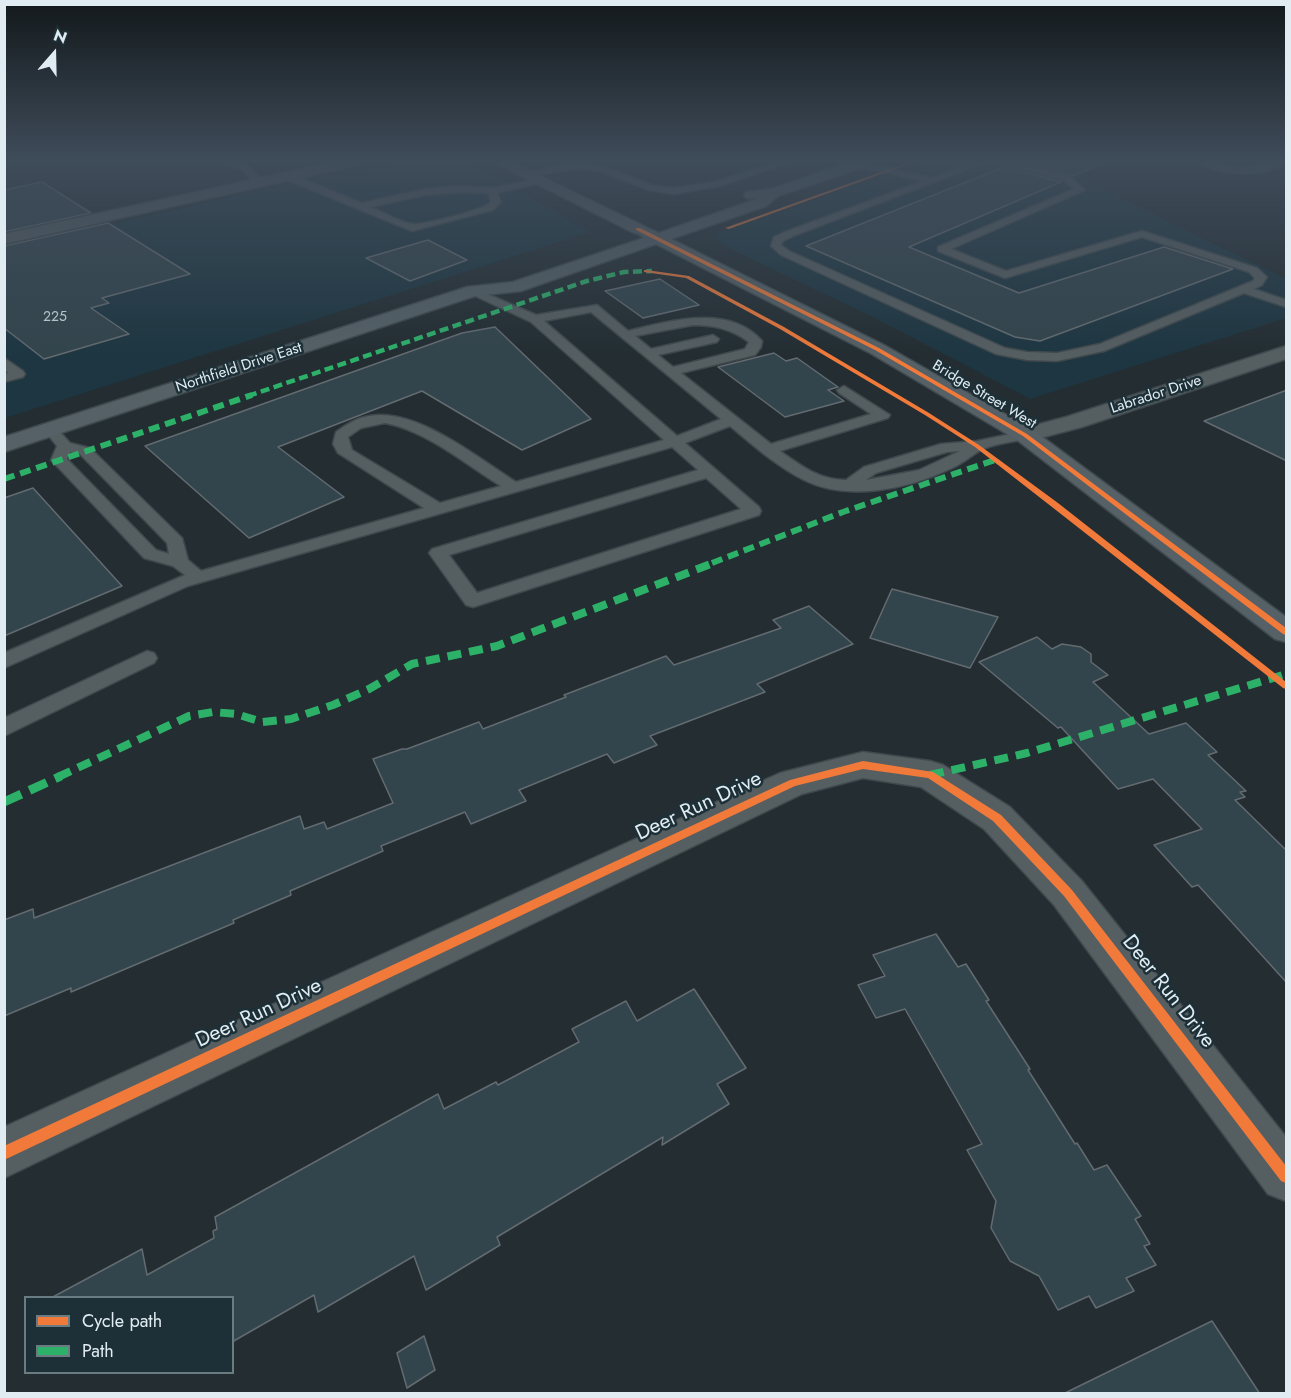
<!DOCTYPE html>
<html>
<head>
<meta charset="utf-8">
<style>
	body { margin:0 }
	#map { position:relative; width:1291px; height:1398px; overflow:hidden; background:#232d32; font-family:Jost,sans-serif }
	canvas { display:block }
	.frame { position:absolute; inset:0; border:6px solid #e1ecf2; pointer-events:none }
	.legend { position:absolute; left:24px; top:1296px; width:210px; height:78px; box-sizing:border-box; background:#1d3038; border:2px solid #6b7b82; margin:0; padding:8px 10px; list-style:none; font-size:18px; color:#e1ecf2 }
	.legend li { display:flex; align-items:center; gap:12px; height:30px }
	.legend b { width:30px; border:2px solid #6b7b82 }
	.north { position:absolute; left:24px; top:24px; width:60px; height:60px; -webkit-text-stroke:4px #1d3038; paint-order:stroke; rotate:20deg; font-size:16px; font-weight:700; line-height:24px; text-align:center; color:#e1ecf2 }
	.north::after { content:''; display:block; margin:auto; width:21px; height:27px; background:#e1ecf2; clip-path:polygon(50% 0,100% 100%,50% 72%,0 100%) }
</style>
</head>
<body>
<div id="map">
<canvas width="1291" height="1398"></canvas>
<div class="frame"></div>
<ul class="legend">
<li><b style="height:8px;background:#f17a3a"></b>Cycle path</li>
<li><b style="height:8px;background:#2db169"></b>Path</li>
</ul>
<div class="north">N</div>
</div>
<script>
const c = document.querySelector('canvas').getContext('2d');
c.lineJoin = 'round';
function fill(path, color) {
  c.fillStyle = color;
  c.fill(path, 'evenodd');
}
function strokePath(path, color, width, dash) {
  c.strokeStyle = color;
  c.lineWidth = width;
  c.lineCap = dash ? 'butt' : 'round';
  c.setLineDash(dash || []);
  c.stroke(path);
}
function write(font, color, halo, rows, align = 'center') {
  c.font = font + ' Jost,sans-serif';
  c.lineWidth = 5;
  c.setLineDash([]);
  c.textBaseline = 'middle';
  c.strokeStyle = halo;
  c.fillStyle = color;
  for (const [text, x, y, turn = 0] of rows) {
    c.save();
    c.translate(x, y);
    c.rotate((+turn || 0) * Math.PI / 180);
    c.textAlign = isNaN(turn) ? turn : align;
    if (halo) c.strokeText(text, 0, 0);
    c.fillText(text, 0, 0);
    c.restore();
  }
}
const built = new Path2D(`
	M402,162H467L590,232L5,418L4,249L327,175Z
	M923,162H1047L1286,279V318L1030,399L873,317L722,245L715,234Z`);
const building = new Path2D(`
	M1020,162H1106L1073,176Z
	M1004,167L1061,182L909,247L1019,293L1164,247L1233,269L1040,341L1015,337L806,246Z
	M42,182L91,213L4,232V190Z
	M108,223L190,274L102,298L109,303L91,308L129,334L44,359L4,328V246Z
	M428,240L467,260L410,281L366,258Z
	M660,279L699,305L643,318L605,291Z
	M495,327L591,419L522,450L422,391L278,447L344,497L249,538L145,446L462,333Z
	M774,353L786,361L797,358L838,387L828,390L844,401L785,417L718,367Z
	M1287,390V461L1204,421Z
	M33,488L122,586L4,636V498Z
	M892,589L998,617L970,668L870,638Z
	M809,606L853,644L757,684L765,692L650,736L657,745L614,763L607,754L519,790L526,801L471,824L465,812L381,846L383,851L290,891L291,895L233,920L234,923L71,992V988L4,1016V920L33,909L34,918L300,816L304,829L324,822L327,829L393,803L373,759L402,749H407L479,722L483,729L566,697L564,695L666,656L674,665L781,628L773,620Z
	M1037,637L1052,649L1062,644L1081,647L1091,654V662L1108,675L1093,682L1149,734L1186,723L1217,752L1208,755L1246,791L1240,792L1245,797L1235,800L1287,851V983L1198,885L1192,887L1154,845L1202,829L1153,779L1118,789L1061,727L1058,728L979,662Z
	M936,934L958,967L966,964L989,1000L986,1001L1030,1069L1028,1070L1075,1144L1077,1143L1094,1170L1107,1165L1141,1216L1135,1219L1150,1244L1144,1246L1156,1265L1126,1278L1134,1291L1096,1308L1089,1296L1058,1310L1039,1276L1010,1261L991,1228L996,1201L967,1150L982,1144L905,1009L876,1018L858,985L885,976L873,955Z
	M694,989L746,1068L717,1084L729,1104L662,1145L663,1137L497,1237L500,1245L426,1290L414,1256L318,1312L314,1295L232,1342V1298H51L142,1249L147,1275L214,1238L213,1231L217,1229L215,1217L438,1094L444,1109L496,1082L498,1085L579,1042L572,1029L626,1001L637,1021Z
	M1212,1321L1260,1394H1063Z
	M424,1336L435,1370L407,1388L397,1353Z`);
const service = new Path2D(`
	M220,162L247,165L264,182L256,184L241,169Z
	M777,162H790L720,186L674,194L649,190L599,171L582,169L558,171L526,178L522,175L558,165L582,163L604,167L654,186L674,188L715,182Z
	M857,162L932,178L975,162H987L793,236L783,241L781,245L789,251L1005,348L1027,352L1057,353L1100,344L1253,281L1255,278L1249,272L1142,237L1005,278L938,251V247L1074,189L1063,180L993,162H1009L1069,176L1085,190L951,249L1006,271L1142,231L1257,268L1267,277L1262,285L1254,289L1286,300V307L1244,293L1104,351L1057,361L1027,360L996,354L781,255L771,246L774,237L785,232L923,181L857,166Z
	M1199,162L1242,167L1285,162C1264,178 1220,176 1199,162Z
	M283,174H289L362,203L426,189L458,186L492,188L539,179L544,182L497,193L501,202L493,210L412,231L283,178ZM458,192L488,193L491,202C483,210 427,224 414,224C404,224 381,211 370,207L426,195Z
	M473,288L536,315L597,305L628,331C669,321 729,303 762,341L761,347L755,355L681,373L771,444L871,414L839,393L837,390L844,386L890,415L888,418L780,451C801,466 820,480 846,480L864,467L941,444L977,441L1025,431L1032,435L1030,438C1015,442 995,443 981,450C971,456 962,464 950,469C908,489 847,502 804,480C776,466 753,445 730,426L685,443L759,507L761,511L759,515L473,607L466,605L429,553L432,549L698,470L672,447L188,586L4,668V653L185,575L173,566L144,558L54,463L51,460L57,446L49,436L51,433H61L70,443L90,448L182,538L188,560L201,571L424,508L338,453L333,444L336,432C346,425 356,418 369,416C416,407 478,458 516,482L664,440L531,322L469,293V289ZM591,312L721,419L677,436L544,321ZM693,325C715,325 731,329 749,342L745,349L673,367L658,355L717,342L719,339L713,335L651,349L635,336ZM385,423C427,431 465,464 501,486L440,503L352,450L348,437L361,428ZM960,451L919,470L866,480L876,473L947,452ZM70,452L80,454L167,543L169,554L156,550L67,459ZM706,478L741,509L477,593L449,555Z
	M4,358L23,371L25,374L23,377L4,382V374L8,373L4,369Z
	M147,651L154,653L157,658L154,663L4,736V718Z`);
const minor = new Path2D(`
	M334,162H360L353,166L4,244V234Z
	M1286,346V359L1082,427L1025,442L1017,440L1013,435L1017,430L1066,417Z
	M863,752L930,761L943,765L1010,807L1082,881L1286,1137V1201L1268,1194L1054,905L984,829L921,787L863,778L802,794L4,1178V1127L780,773Z`);
const tertiary = new Path2D(`
	M493,162H511L644,226L646,229L638,234L632,232Z`);
const secondary = new Path2D(`
	M850,162H871L869,165L778,196L766,206L671,239L884,345L1033,430L1286,617V642L1275,639L1017,440L870,353L656,244L521,291L475,296L4,452V437L467,287L513,282L644,238L635,231L637,228L643,226L659,233L757,199L746,198L744,195L746,192L771,189Z`);
const quietFar3 = new Path2D(`
	M248,396L587,281L624,272L652,271`);
const quietFar2 = new Path2D(`
	M4,479L252,395
	M712,563L843,512L995,460`);
const quietFar1 = new Path2D(`
	M930,775L1027,753L1286,674
	M58,777L189,716L213,712L236,714L262,722L291,719L333,705L369,689L412,664L497,646L716,562`);
const quiet = new Path2D(`
	M4,802L61,776`);
const cycleway = new Path2D(`
	M909,162H915L729,229L725,228Z
	M636,228H640L879,348L1027,434L1286,628V635L1283,634L1023,436L875,350L636,230Z
	M646,270L689,276L784,327L929,413L979,445L1058,503L1286,682V689L1283,688L1052,507L975,447L925,415L780,329L686,278L644,272V270Z
	M863,761L933,772L1001,815L1072,890L1286,1166V1183L1281,1181L1064,896L993,821L928,778L863,769L795,786L4,1160V1146L790,780Z`);
const farNumbernames = [
	["225",55,318]
];
const farStreetnames = [
	["Northfield Drive East",239,368,-18],
	["Bridge Street West",984,395,31],
	["Labrador Drive",1156,395,-18]
];
const nearStreetnames = [
	["Deer Run Drive",699,807,-25],
	["Deer Run Drive",1168,992,52],
	["Deer Run Drive",259,1014,-25]
];
fill(built, '#1d3641');
fill(building, '#32444c');
strokePath(building, '#636b70', 1.5);
strokePath(service, '#3f494d', 3);
strokePath(minor, '#3f494d', 3);
strokePath(tertiary, '#3f494d', 3);
strokePath(secondary, '#3f494d', 3);
fill(service, '#555e61');
fill(minor, '#555e61');
fill(tertiary, '#555e61');
fill(secondary, '#556166');
strokePath(quietFar3, '#2db169', 4.5, [9, 4.5]);
strokePath(quietFar2, '#2db169', 6, [11, 6]);
strokePath(quietFar1, '#2db169', 8, [14, 8]);
strokePath(quiet, '#2db169', 9, [19, 9]);
fill(cycleway, '#f17a3a');
const sky = c.createLinearGradient(0, 0, 0, 358);
sky.addColorStop(0, '#13191c');
sky.addColorStop(0.45, '#3f4c5a');
sky.addColorStop(1, '#3f4c5a00');
c.fillStyle = sky;
c.fillRect(0, 0, 1291, 358);
write('14px', '#b5c2c8', null, farNumbernames);
write('15px', '#e1ecf2', '#1d3038', farStreetnames);
write('21px', '#e1ecf2', '#1d3038', nearStreetnames);
</script>
</body>
</html>
